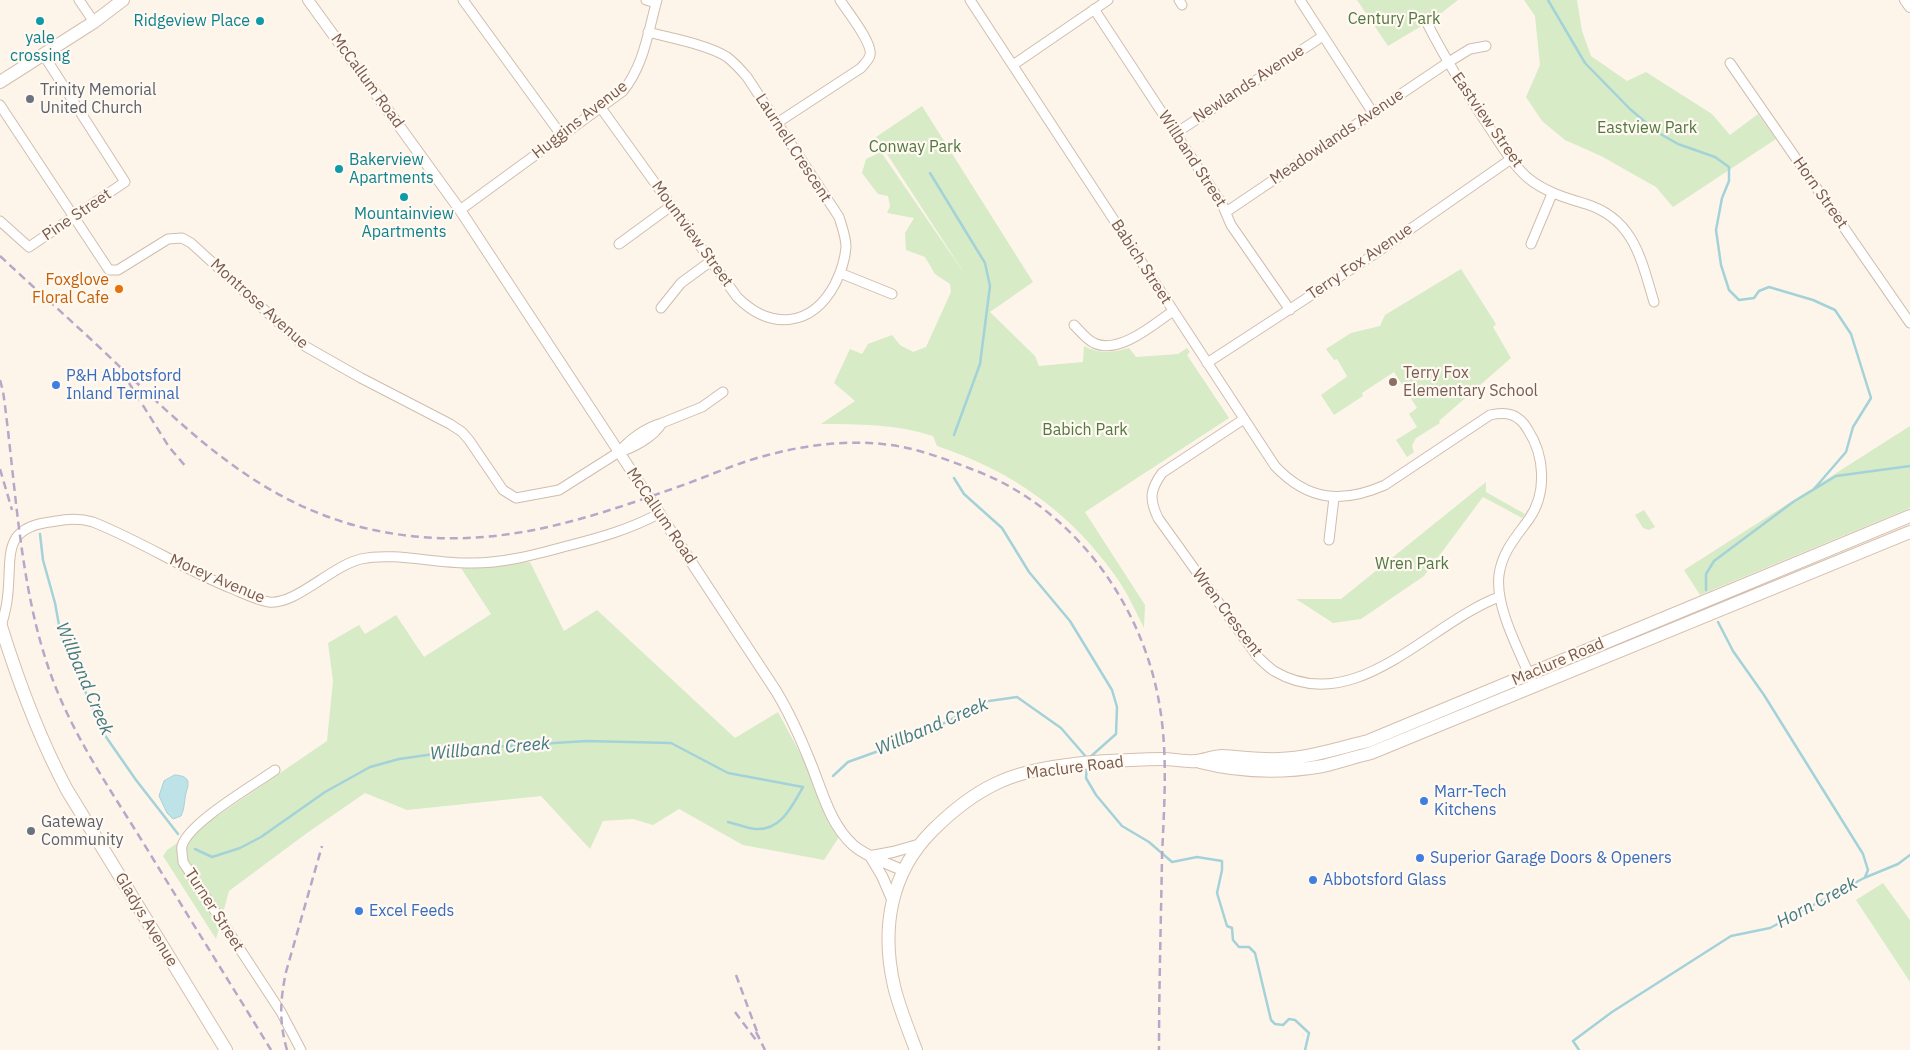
<!DOCTYPE html>
<html>
<head>
<meta charset="utf-8">
<style>
	body { margin:0 }
	canvas { display:block; background:#fdf5ea }
</style>
</head>
<body>
<canvas width="1910" height="1050"></canvas>
<script>
const c = document.querySelector('canvas').getContext('2d');
c.lineJoin = 'round';
function fill(path, color) {
  c.fillStyle = color;
  c.fill(path, 'evenodd');
}
function strokePath(path, color, width, dash) {
  c.strokeStyle = color;
  c.lineWidth = width;
  c.lineCap = dash ? 'butt' : 'round';
  c.setLineDash(dash || []);
  c.stroke(path);
}
function write(font, color, halo, rows, align = 'center') {
  c.font = font + ' "IBM Plex Sans",sans-serif';
  c.lineWidth = 4.5;
  c.setLineDash([]);
  c.textBaseline = 'middle';
  c.strokeStyle = halo;
  c.fillStyle = color;
  for (const [text, x, y, turn = 0] of rows) {
    c.save();
    c.translate(x, y);
    c.rotate((+turn || 0) * Math.PI / 180);
    c.textAlign = isNaN(turn) ? turn : align;
    if (halo) c.strokeText(text, 0, 0);
    c.fillText(text, 0, 0);
    c.restore();
  }
}
const green = new Path2D(`
	M1357,0H1458L1435,18L1388,46Z
	M1524,0H1577L1582,31L1591,56L1627,81L1646,72L1712,114L1730,135L1758,114L1776,139L1673,207L1656,187L1601,156L1565,140L1542,121L1526,97L1540,65L1535,16Z
	M922,106L1033,282L990,312L1035,356L1039,366L1083,362L1084,346C1099,354 1113,353 1129,348L1136,357L1178,354L1187,348L1190,352L1187,355L1229,418L1085,512L1145,605L1144,628C1135,610 1126,590 1114,574C1068,510 1011,471 937,446L933,436C896,424 859,424 821,424L855,401L834,383L850,349L862,354L868,344L892,335L900,345L913,352L926,347L951,292L950,284L935,274L925,257L906,250L905,233L914,218L887,213L890,206L888,196L878,194L862,173L866,159L881,152L966,276L876,137Z
	M1461,269L1496,324L1493,327L1511,358L1439,421L1440,423L1416,438L1412,446L1414,452L1407,457L1396,440L1417,427L1409,414L1417,408L1394,372L1362,393L1363,396L1334,415L1321,395L1345,378L1347,376L1337,359L1334,360L1326,349L1351,333L1380,326L1385,315Z
	M1910,426V508L1700,595L1684,570Z
	M1486,482V492L1525,514L1522,518L1483,497L1424,576L1361,619L1333,623L1296,599H1341Z
	M1644,510L1655,527L1649,530L1643,528L1635,515Z
	M530,562L564,631L597,610L735,738L778,712L807,766L839,837L824,860L743,845L679,809L653,825L633,819L603,821L590,849L541,796L407,810L365,793L307,833L229,891L216,939L163,856L167,850L327,741L333,681L328,643L359,625L365,634L396,615L424,657L491,614L459,565Z
	M1883,883L1910,920V982L1856,900Z`);
const water = new Path2D(`
	M175,775C189,776 190,781 186,793C184,802 185,807 181,816L173,819L167,813L159,796L164,781Z`);
const stream = new Path2D(`
	M1548,0L1585,63L1630,109L1657,132L1678,144L1715,157L1729,167V181L1722,198L1716,230L1721,265L1729,290L1739,300L1754,298L1759,291L1769,287L1813,300L1835,310L1851,334L1871,398L1853,427L1846,452L1814,489
	M930,173L985,263L990,286L980,364L954,435
	M954,478L964,494L1002,528L1029,572L1070,621L1112,690L1117,707L1116,734L1089,758
	M40,534L43,560L55,603L61,636L104,734L136,780L178,834
	M1706,590V574L1714,561L1793,502L1836,476L1910,466
	M1718,622L1733,651L1764,695L1863,854L1868,870L1865,877
	M1087,766L1086,778L1096,795L1122,826L1149,842L1172,862L1197,857L1222,861V870L1217,893L1227,926L1232,928L1233,940L1239,947H1249L1255,953L1271,1020L1275,1024L1283,1025L1289,1019L1295,1020L1309,1033L1305,1050
	M833,776L848,762L923,735L982,702L1017,697L1061,728L1087,758
	M195,849L212,857L240,848L261,837L325,792L370,767L399,759L477,748L586,741L671,743L728,773L803,787C792,806 781,831 755,829C746,828 737,824 728,822
	M1579,1050L1573,1041L1612,1012L1731,936L1770,928L1864,878L1898,864L1910,855`);
const minor = new Path2D(`
	M79,0L94,22
	M463,0L562,136
	M646,0L656,3
	M970,0L1275,466C1308,501 1342,504 1385,485L1490,415C1507,411 1519,414 1528,430C1545,456 1547,493 1529,519C1516,537 1502,552 1499,575C1495,607 1519,650 1531,679
	M1179,0L1182,5
	M1300,0L1373,113
	M1094,9L1222,204L1231,225L1290,310
	M1428,25C1448,64 1469,97 1493,133C1503,148 1514,166 1528,178C1545,192 1566,198 1586,204C1634,219 1641,259 1654,302
	M1730,63L1910,323
	M1013,65L1108,0
	M0,105L109,270H118L168,239L182,238L191,243L303,345L361,378L450,424L462,432L469,440L503,490L516,498L559,490L619,452C633,448 654,437 662,423C646,427 629,440 619,452
	M601,108L737,297C771,331 812,327 835,284C841,272 845,260 846,247C846,237 842,227 839,217L747,77C741,70 735,63 727,57C709,45 670,38 648,32
	M777,123L861,68C864,64 869,60 870,55C873,43 847,11 840,0
	M1176,133L1323,36
	M460,210L623,91C644,65 648,32 657,0
	M1226,212L1447,63L1470,49L1486,46
	M0,221L29,247L125,182L43,54
	M619,244L671,206
	M1531,244L1552,194
	M840,273L892,294
	M661,308L681,283L711,261
	M1074,325C1080,331 1087,340 1094,343C1119,355 1154,324 1173,311
	M1207,363L1373,255L1511,159
	M1244,419L1162,473C1150,490 1149,499 1158,518L1257,656C1262,661 1268,667 1274,671C1355,719 1429,623 1499,597
	M662,423L702,407L723,392
	M1329,540L1334,498
	M1,627C3,619 6,610 7,601C13,561 0,531 44,523C61,520 76,517 93,522C141,541 185,570 233,589C245,594 257,600 269,602C296,605 331,566 361,559C393,552 433,563 467,563C501,564 534,555 567,546C599,538 631,529 660,513
	M275,770C254,785 188,823 182,846C181,850 183,857 183,862L281,1012L301,1050`);
const tertiary = new Path2D(`
	M308,0L460,210L776,691C790,714 801,739 811,764C822,791 830,824 853,845C867,857 887,863 904,871
	M1905,0L1910,7
	M870,856L882,876L892,899
	M871,856L893,852L921,844`);
const secondary = new Path2D(`
	M0,82L94,22L123,0
	M0,623C18,681 38,736 67,790L226,1050
	M1200,762C1239,772 1283,773 1323,766C1339,762 1355,757 1371,753L1910,532
	M916,1050C908,1029 899,1007 894,986C881,929 890,873 932,831C951,812 970,796 995,784C1039,762 1113,760 1162,759C1174,759 1185,762 1196,761C1205,760 1214,756 1222,756C1241,757 1260,760 1279,759C1309,758 1339,748 1368,741L1910,516`);
const rail = new Path2D(`
	M0,256C32,286 65,315 97,345C181,424 253,502 369,529C485,555 579,522 686,484C713,474 740,462 768,455C812,443 863,438 907,448C930,453 953,462 974,470C1073,507 1144,605 1160,708C1168,757 1164,808 1162,857C1161,921 1159,986 1159,1050
	M0,380L3,391C16,484 19,587 51,675C73,736 110,789 144,844C186,913 229,981 271,1050
	M129,383L169,447L187,468
	M0,469L12,510
	M736,975L759,1037
	M735,1012L756,1040
	M756,1032L765,1050
	M287,1050C279,1022 280,1001 286,972L322,846`);
const markers = [
	[40,21,5,"#0f9aa8"],
	[260,21,5,"#0f9aa8"],
	[30,99,5,"#6b7280"],
	[339,169,5,"#0f9aa8"],
	[404,197,5,"#0f9aa8"],
	[119,289,5,"#e8710a"],
	[1393,382,5,"#8d6e63"],
	[56,385,5,"#3f7fe0"],
	[1424,801,5,"#3f7fe0"],
	[31,831,5,"#6b7280"],
	[1420,858,5,"#3f7fe0"],
	[1313,880,5,"#3f7fe0"],
	[359,911,5,"#3f7fe0"]
];
const parkNames = [
	["Century Park",1394,19],
	["Eastview Park",1647,128],
	["Conway Park",915,147],
	["Babich Park",1085,430],
	["Wren Park",1412,564]
];
const cultureNames = [
	["Ridgeview Place",250,21,"right"],
	["yale",40,38],
	["crossing",40,56],
	["Bakerview",349,160,"left"],
	["Apartments",349,178,"left"],
	["Mountainview",404,214],
	["Apartments",404,232]
];
const streetNames = [
	["McCallum Road",367,81,54],
	["Newlands Avenue",1249,84,-33],
	["Huggins Avenue",580,120,-38],
	["Eastview Street",1487,120,55],
	["Meadowlands Avenue",1337,137,-34],
	["Laurnell Crescent",793,148,57],
	["Willband Street",1192,159,57],
	["Horn Street",1820,193,55],
	["Pine Street",77,215,-34],
	["Mountview Street",692,234,54],
	["Babich Street",1141,262,57],
	["Terry Fox Avenue",1360,262,-34],
	["Montrose Avenue",259,304,42],
	["McCallum Road",661,516,56],
	["Morey Avenue",217,579,23],
	["Wren Crescent",1227,613,53],
	["Maclure Road",1558,662,-23],
	["Maclure Road",1075,768,-7],
	["Turner Street",214,910,57],
	["Gladys Avenue",146,920,59]
];
const worshipNames = [
	["Trinity Memorial",40,90],
	["United Church",40,108],
	["Gateway",41,822],
	["Community",41,840]
];
const foodNames = [
	["Foxglove",109,280],
	["Floral Cafe",109,298]
];
const educationNames = [
	["Terry Fox",1403,373],
	["Elementary School",1403,391]
];
const shopNames = [
	["P&H Abbotsford",66,376],
	["Inland Terminal",66,394],
	["Marr-Tech",1434,792],
	["Kitchens",1434,810],
	["Superior Garage Doors & Openers",1430,858],
	["Abbotsford Glass",1323,880],
	["Excel Feeds",369,911]
];
const waterNames = [
	["Willband Creek",84,679,67],
	["Willband Creek",932,727,-23],
	["Willband Creek",490,749,-5],
	["Horn Creek",1817,903,-28]
];
fill(green, '#d7ebc7');
fill(water, '#bde2e7');
strokePath(water, '#a4d2d9', 1);
strokePath(stream, '#a4d2d9', 2.5);
strokePath(minor, '#d0bdae', 11);
strokePath(tertiary, '#d0bdae', 12);
strokePath(secondary, '#d5bfae', 14);
strokePath(minor, '#fff', 9);
strokePath(tertiary, '#fff', 10);
strokePath(secondary, '#fff', 12);
strokePath(rail, '#b8a7c8', 2.5, [8, 5]);
for (const [x, y, r, color] of markers) {
  const dot = new Path2D();
  dot.arc(x, y, r, 0, 2 * Math.PI);
  c.fillStyle = color;
  c.fill(dot);
  strokePath(dot, '#fff9f1', 2);
}
write('16px', '#527841', '#fff9f1', parkNames);
write('16px', '#0d838f', '#fff9f1', cultureNames);
write('16px', '#795b4c', '#fff9f1', streetNames);
write('16px', '#5b616d', '#fff9f1', worshipNames, 'left');
write('16px', '#c56008', '#fff9f1', foodNames, 'right');
write('16px', '#785e54', '#fff9f1', educationNames, 'left');
write('16px', '#366cbe', '#fff9f1', shopNames, 'left');
write('italic 18px', '#427b84', '#fff9f1', waterNames);
</script>
</body>
</html>
